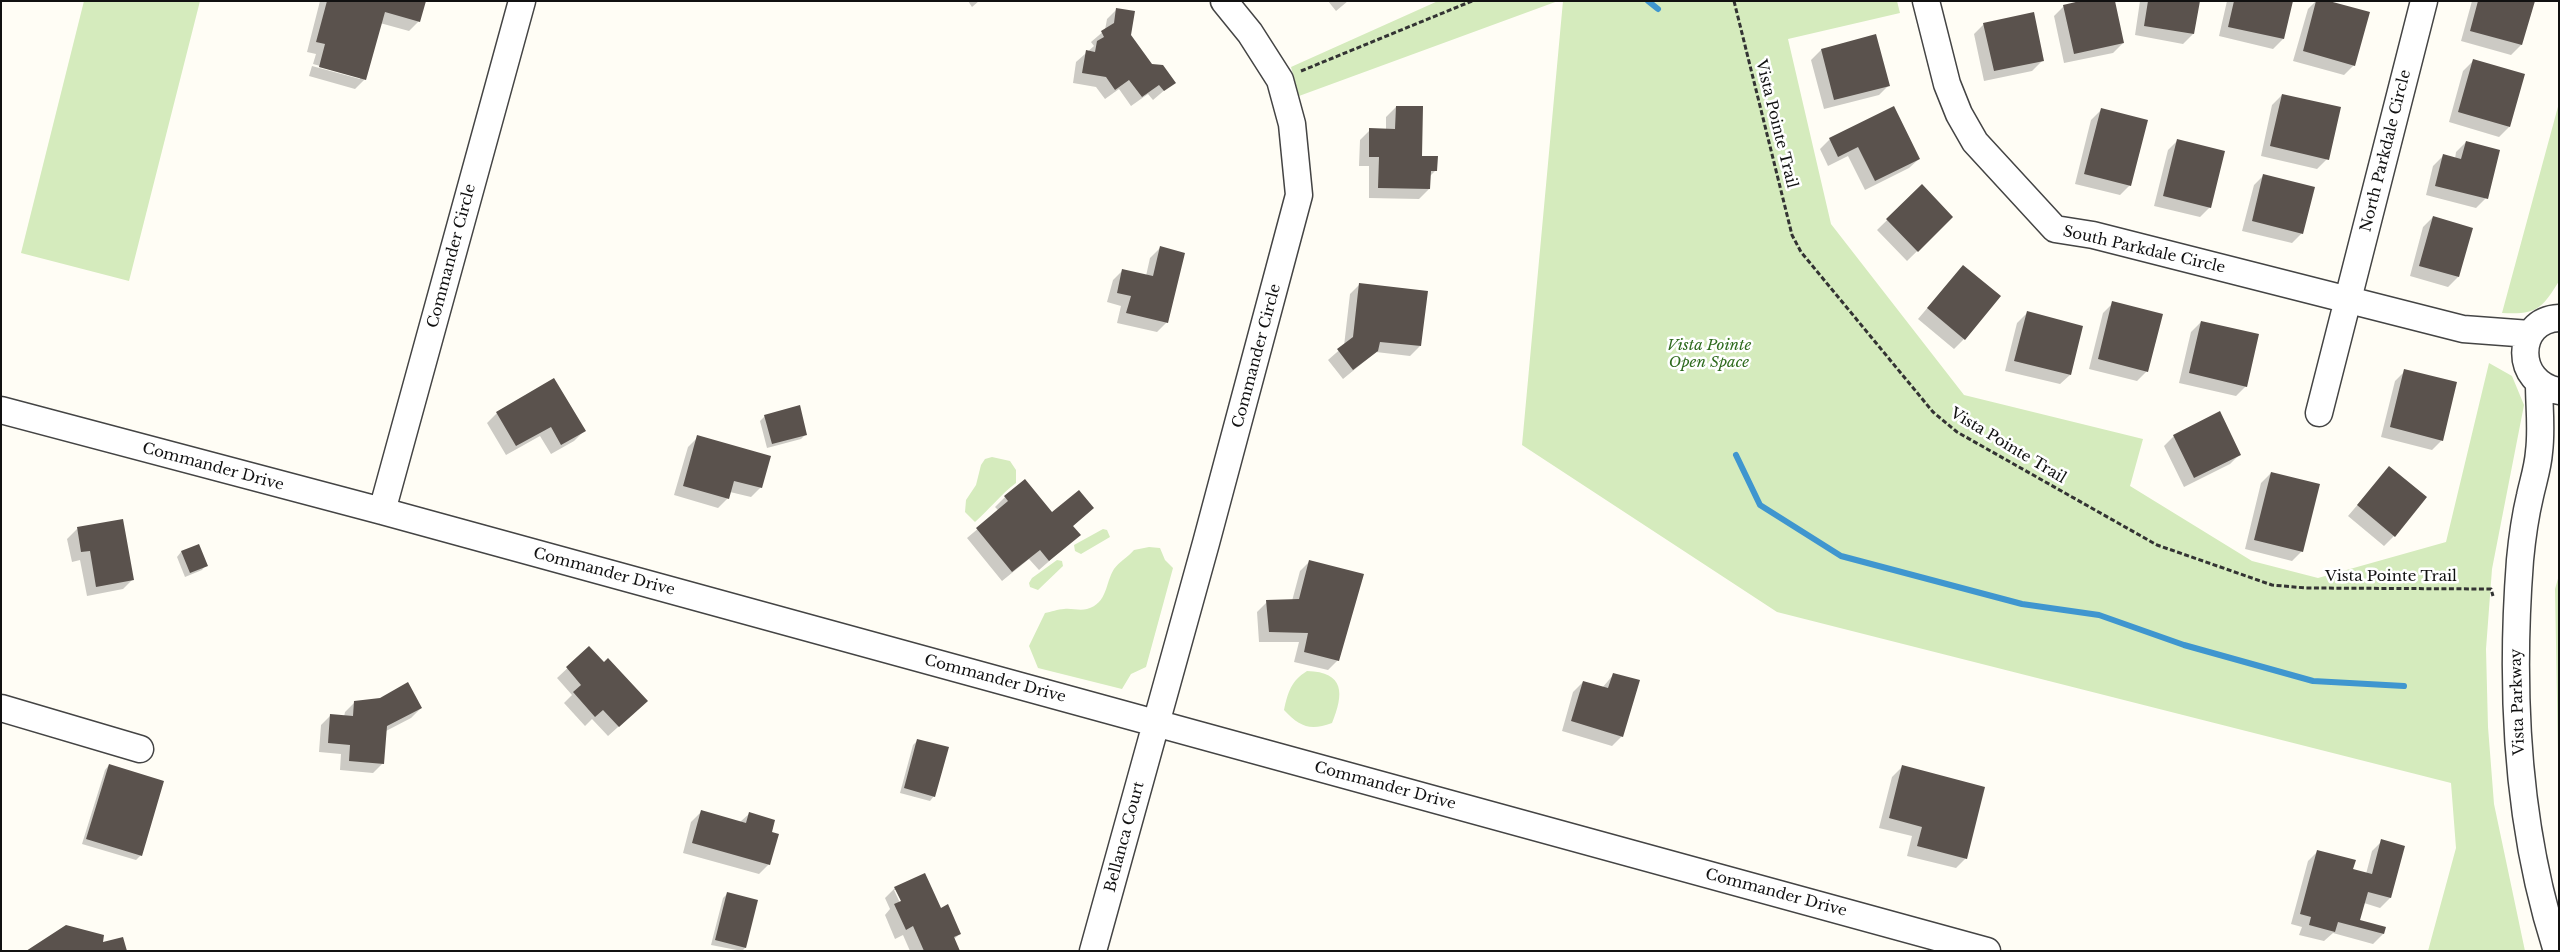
<!DOCTYPE html>
<html>
<head>
<meta charset="utf-8">
<style>
	body { margin:0 }
	#map { position:relative; width:2560px; height:952px; overflow:hidden; background:#fffdf5; font-family:"Libre Baskerville",serif }
	canvas { display:block }
	.frame { position:absolute; inset:0; border:2px solid #111; pointer-events:none }
</style>
</head>
<body>
<div id="map">
<canvas width="2560" height="952"></canvas>
<div class="frame"></div>
</div>
<script>
const c = document.querySelector('canvas').getContext('2d');
c.lineJoin = 'round';
function fill(path, color) {
  c.fillStyle = color;
  c.fill(path, 'evenodd');
}
function strokePath(path, color, width, dash) {
  c.strokeStyle = color;
  c.lineWidth = width;
  c.lineCap = dash ? 'butt' : 'round';
  c.setLineDash(dash || []);
  c.stroke(path);
}
function write(font, color, halo, rows, align = 'center') {
  c.font = font + ' "Libre Baskerville",serif';
  c.lineWidth = 5;
  c.setLineDash([]);
  c.textBaseline = 'middle';
  c.strokeStyle = halo;
  c.fillStyle = color;
  for (const [text, x, y, turn = 0] of rows) {
    c.save();
    c.translate(x, y);
    c.rotate((+turn || 0) * Math.PI / 180);
    c.textAlign = isNaN(turn) ? turn : align;
    if (halo) c.strokeText(text, 0, 0);
    c.fillText(text, 0, 0);
    c.restore();
  }
}
const green = new Path2D(`
	M84,1H200L129,281L21,253Z
	M1438,1H1558L1299,96L1291,67Z
	M1563,1H1897L1900,13L1788,39L1831,224L1964,395L2143,439L2130,486L2252,561L2318,578L2446,542L2489,363L2512,376L2524,405L2492,569L2486,649L2488,727L2494,804L2525,951H2428L2456,848L2451,783L1777,612L1522,445Z
	M2559,103V281C2542,309 2536,315 2502,313Z
	M992,457L1010,461L1016,470V483C1000,495 990,509 975,522L965,512L966,500L976,485L981,465L985,459Z
	M1103,529L1107,530L1110,537L1081,554L1075,551L1074,545Z
	M1149,547L1160,548L1165,560L1173,568L1146,667L1131,674L1122,689L1038,668L1029,646L1045,613C1051,612 1058,609 1064,609C1072,608 1079,611 1087,609C1108,603 1105,583 1114,569C1119,562 1128,557 1134,550Z
	M1057,560L1062,561L1063,566L1038,590L1030,587L1029,583L1032,578Z
	M2559,575V809L2555,589Z
	M1307,671C1345,672 1344,694 1332,723C1310,731 1300,727 1284,710C1288,692 1291,681 1307,671Z`);
const shadow = new Path2D(`
	M320,1H425L419,21L409,31L380,23L365,79L355,89L309,76L312,66L360,79V77L313,64L316,54L307,52Z
	M968,1H979L972,7Z
	M1328,1H1348L1336,11Z
	M2140,1H2199L2193,34L2183,44L2135,35Z
	M2227,1H2292L2283,39L2273,49L2219,36Z
	M2316,1H2325L2354,65L2344,75L2293,61L2308,9Z
	M2472,1H2533L2521,45L2511,55L2461,41Z
	M2064,6L2123,43L2113,53L2064,63L2054,16Z
	M1117,9L1130,35L1151,65L1174,82L1153,100L1148,94L1131,106L1119,89L1105,99L1096,87L1073,83L1076,62L1094,46L1091,42L1105,30L1107,19Z
	M1984,24L2042,61L2032,71L1984,81L1974,34Z
	M1875,35L1889,85L1879,95L1824,109L1811,60L1821,50Z
	M2473,61L2509,127L2499,137L2449,122L2463,71Z
	M2282,95L2327,159L2317,169L2261,156L2272,105Z
	M1396,107L1421,157L1436,170L1429,177V189L1419,199L1369,198V166H1359L1360,140L1370,130H1386V117Z
	M2101,110L2130,185L2120,195L2075,184L2091,120Z
	M1830,139L1919,159L1909,168L1865,190L1848,156L1828,166L1820,149Z
	M2178,140L2210,207L2200,217L2154,206L2168,150Z
	M2466,142L2486,198L2476,208L2426,195L2433,166L2443,156L2455,159L2456,152Z
	M2264,175L2302,233L2292,243L2242,231L2254,185Z
	M1922,186L1952,217L1907,261L1877,230Z
	M2433,217L2458,277L2448,287L2410,276L2423,227Z
	M1160,248L1167,322L1157,332L1117,323L1121,306L1107,302L1113,280L1123,270L1146,276L1150,258Z
	M1963,266L1964,339L1954,349L1918,319Z
	M1360,284L1420,346L1410,356L1376,352L1343,379L1328,360L1344,346L1350,294Z
	M2113,303L2147,371L2137,381L2089,369L2103,313Z
	M2027,313L2070,375L2060,384L2005,371L2017,323Z
	M2201,322L2246,386L2236,396L2179,383L2191,332Z
	M2405,371L2442,440L2432,450L2381,437L2395,381Z
	M497,413L584,431L574,441L551,454L540,436L506,455L487,423Z
	M765,416L806,434L801,439L767,448L760,421Z
	M2174,436L2240,454L2230,464L2184,487L2164,446Z
	M698,437L761,487L751,497L730,492L728,498L718,508L674,495L688,447Z
	M2389,468L2394,536L2384,546L2348,516Z
	M2271,473L2302,551L2292,561L2245,549L2261,483Z
	M1005,497L1052,514L1092,508L1072,527L1079,535L1039,570L1029,559L1002,581L967,538L999,511L995,507Z
	M77,529L133,579L123,589L87,596L80,560L72,562L67,539Z
	M198,545L206,565L202,570L185,577L177,557L181,552Z
	M1310,561L1338,660L1328,670L1294,662L1299,642H1259L1257,612L1267,602L1292,601L1300,571Z
	M589,648L636,711L608,736L592,719L585,726L564,703L572,695L557,678Z
	M1614,674L1622,736L1612,746L1562,731L1573,692L1583,682L1602,688Z
	M355,702L421,708L411,718L386,731L383,763L373,773L340,770L341,754L319,752L321,725L331,715L344,717L345,712Z
	M918,740L934,796L930,801L900,793L913,745Z
	M109,765L141,855L136,860L82,844L105,770Z
	M1902,767L1966,858L1956,868L1907,856L1912,836L1879,828L1892,777Z
	M701,812L740,822L749,814L770,833L769,864L759,874L683,853L691,822Z
	M2382,841L2404,847L2390,898L2380,908L2364,903L2359,921L2384,927L2383,934L2373,944L2333,933L2324,941L2299,935L2302,927L2291,924L2308,861L2318,851L2352,870L2366,874L2372,851Z
	M895,888L940,909L960,934L954,939L959,951H910L903,935L895,939L885,915L890,909L885,898ZM894,890H897L904,906L902,907Z
	M728,893L745,948L742,951L711,945L723,898Z`);
const stream = new Path2D(`
	M1648,1L1658,9
	M1736,455L1760,505L1841,556L2022,604L2099,615L2184,645L2313,681L2404,686`);
const building = new Path2D(`
	M327,1H426L420,22L385,12L366,80L319,67L325,44L316,42Z
	M2080,1H2115L2124,43L2074,54L2063,5Z
	M2148,1H2200L2194,34L2144,26Z
	M2234,1H2293L2284,39L2228,27Z
	M2316,1H2329L2370,12L2355,66L2303,51Z
	M2478,1H2535L2522,45L2470,31Z
	M1116,8L1135,11L1131,35L1152,64L1163,65L1176,83L1164,91L1159,85L1142,97L1129,80L1115,90L1106,77L1082,73L1086,50L1095,52L1097,41L1104,37L1101,31L1114,23Z
	M2034,12L2044,61L1994,71L1983,23Z
	M1876,34L1890,86L1834,100L1821,49Z
	M2473,59L2525,74L2510,127L2458,112Z
	M2282,94L2341,107L2329,160L2270,146Z
	M1396,106H1423L1422,156H1438L1437,171H1431L1430,189L1378,188L1379,157H1369V128L1395,129Z
	M1894,106L1920,159L1875,181L1858,147L1838,157L1829,138Z
	M2101,108L2148,120L2131,186L2084,174Z
	M2177,139L2225,151L2211,208L2163,196Z
	M2466,141L2500,150L2488,199L2435,186L2443,154L2461,159Z
	M2263,174L2315,187L2303,234L2252,221Z
	M1922,184L1953,217L1918,252L1886,219Z
	M2433,216L2473,228L2459,277L2419,266Z
	M1160,246L1185,253L1168,323L1126,313L1131,296L1117,293L1122,269L1153,276Z
	M1963,265L2001,296L1965,340L1927,308Z
	M1359,283L1428,291L1421,346L1380,342L1378,351L1353,370L1337,349L1353,337Z
	M2112,301L2163,314L2148,372L2098,359Z
	M2027,311L2083,326L2071,375L2014,361Z
	M2201,321L2259,334L2247,387L2189,373Z
	M2404,369L2457,382L2443,441L2390,427Z
	M554,378L586,431L561,445L551,427L516,446L496,412Z
	M800,405L807,435L772,444L764,415Z
	M2220,411L2241,455L2194,478L2173,435Z
	M697,435L771,456L762,488L734,481L729,499L683,486Z
	M2389,466L2427,497L2395,537L2357,505Z
	M2271,472L2320,484L2303,552L2254,540Z
	M1025,479L1052,512L1079,490L1094,508L1073,526L1081,535L1049,561L1040,550L1012,572L976,528L1008,501L1004,496Z
	M123,519L134,580L96,587L90,551L81,552L77,527Z
	M199,544L208,566L190,573L181,551Z
	M1309,560L1364,574L1339,661L1304,652L1308,633L1269,632L1266,600L1299,599Z
	M589,646L604,662L608,658L648,701L619,727L603,710L595,717L573,692L581,685L566,667Z
	M1613,673L1640,680L1623,737L1571,721L1583,681L1608,688Z
	M408,682L422,708L387,726L384,764L349,761L350,745L328,743L330,714L353,716L354,701L380,698Z
	M917,739L949,747L935,797L904,788Z
	M109,764L164,781L142,856L86,839Z
	M1902,765L1985,787L1967,859L1917,846L1922,827L1889,818Z
	M701,810L746,823L749,812L775,820L772,832L779,834L770,865L692,843Z
	M2381,839L2405,846L2391,898L2368,892L2360,920L2386,927L2384,934L2338,922L2335,932L2309,925L2311,917L2300,914L2317,850L2356,860L2353,869L2372,874Z
	M925,873L941,908L948,904L961,934L954,937L960,951H924L913,926L906,930L894,904L901,901L894,887Z
	M727,892L758,900L746,948L715,940Z
	M66,925L104,935L103,942L123,937L127,951H26Z`);
const path = new Path2D(`
	M1734,1L1792,235L1801,252L1933,412L1957,432L2157,545L2272,585L2306,588L2491,589L2493,596
	M1301,71L1472,1`);
const minor = new Path2D(`
	M1926,1L1947,84L1959,114L1975,142L2055,229L2093,235L2463,329L2530,334
	M2559,318C2514,320 2514,384 2559,391
	M2539,383C2539,406 2542,429 2539,452C2538,467 2533,482 2530,496C2525,517 2522,539 2520,560C2510,691 2516,825 2557,951
	M1,410L382,511L1987,951
	M2319,413L2424,1
	M382,511L522,1
	M1,708L140,749
	M1093,951L1206,543L1299,195L1292,124L1280,80L1250,33L1224,1`);
const streetNames = [
	["Vista Pointe Trail",1776,124,76],
	["North Parkdale Circle",2386,151,-76],
	["South Parkdale Circle",2144,250,13],
	["Commander Circle",452,256,-75],
	["Commander Circle",1257,356,-75],
	["Vista Pointe Trail",2008,446,31],
	["Commander Drive",213,467,15],
	["Commander Drive",604,572,15],
	["Vista Pointe Trail",2391,577],
	["Commander Drive",995,679,15],
	["Vista Parkway",2518,702,-92],
	["Commander Drive",1385,786,15],
	["Bellanca Court",1125,837,-75],
	["Commander Drive",1776,893,15]
];
const parkNames = [
	["Vista Pointe",1709,346],
	["Open Space",1709,363]
];
fill(green, '#d5ebbd');
fill(shadow, '#0003');
strokePath(stream, '#3f96cf', 6);
fill(building, '#5a524d');
strokePath(minor, '#444', 29);
strokePath(path, '#333', 3, [5, 2.5]);
strokePath(minor, '#fff', 26);
write('15px', '#111', '#fff', streetNames);
write('italic 15px', '#2f6b1f', '#fff', parkNames);
</script>
</body>
</html>
